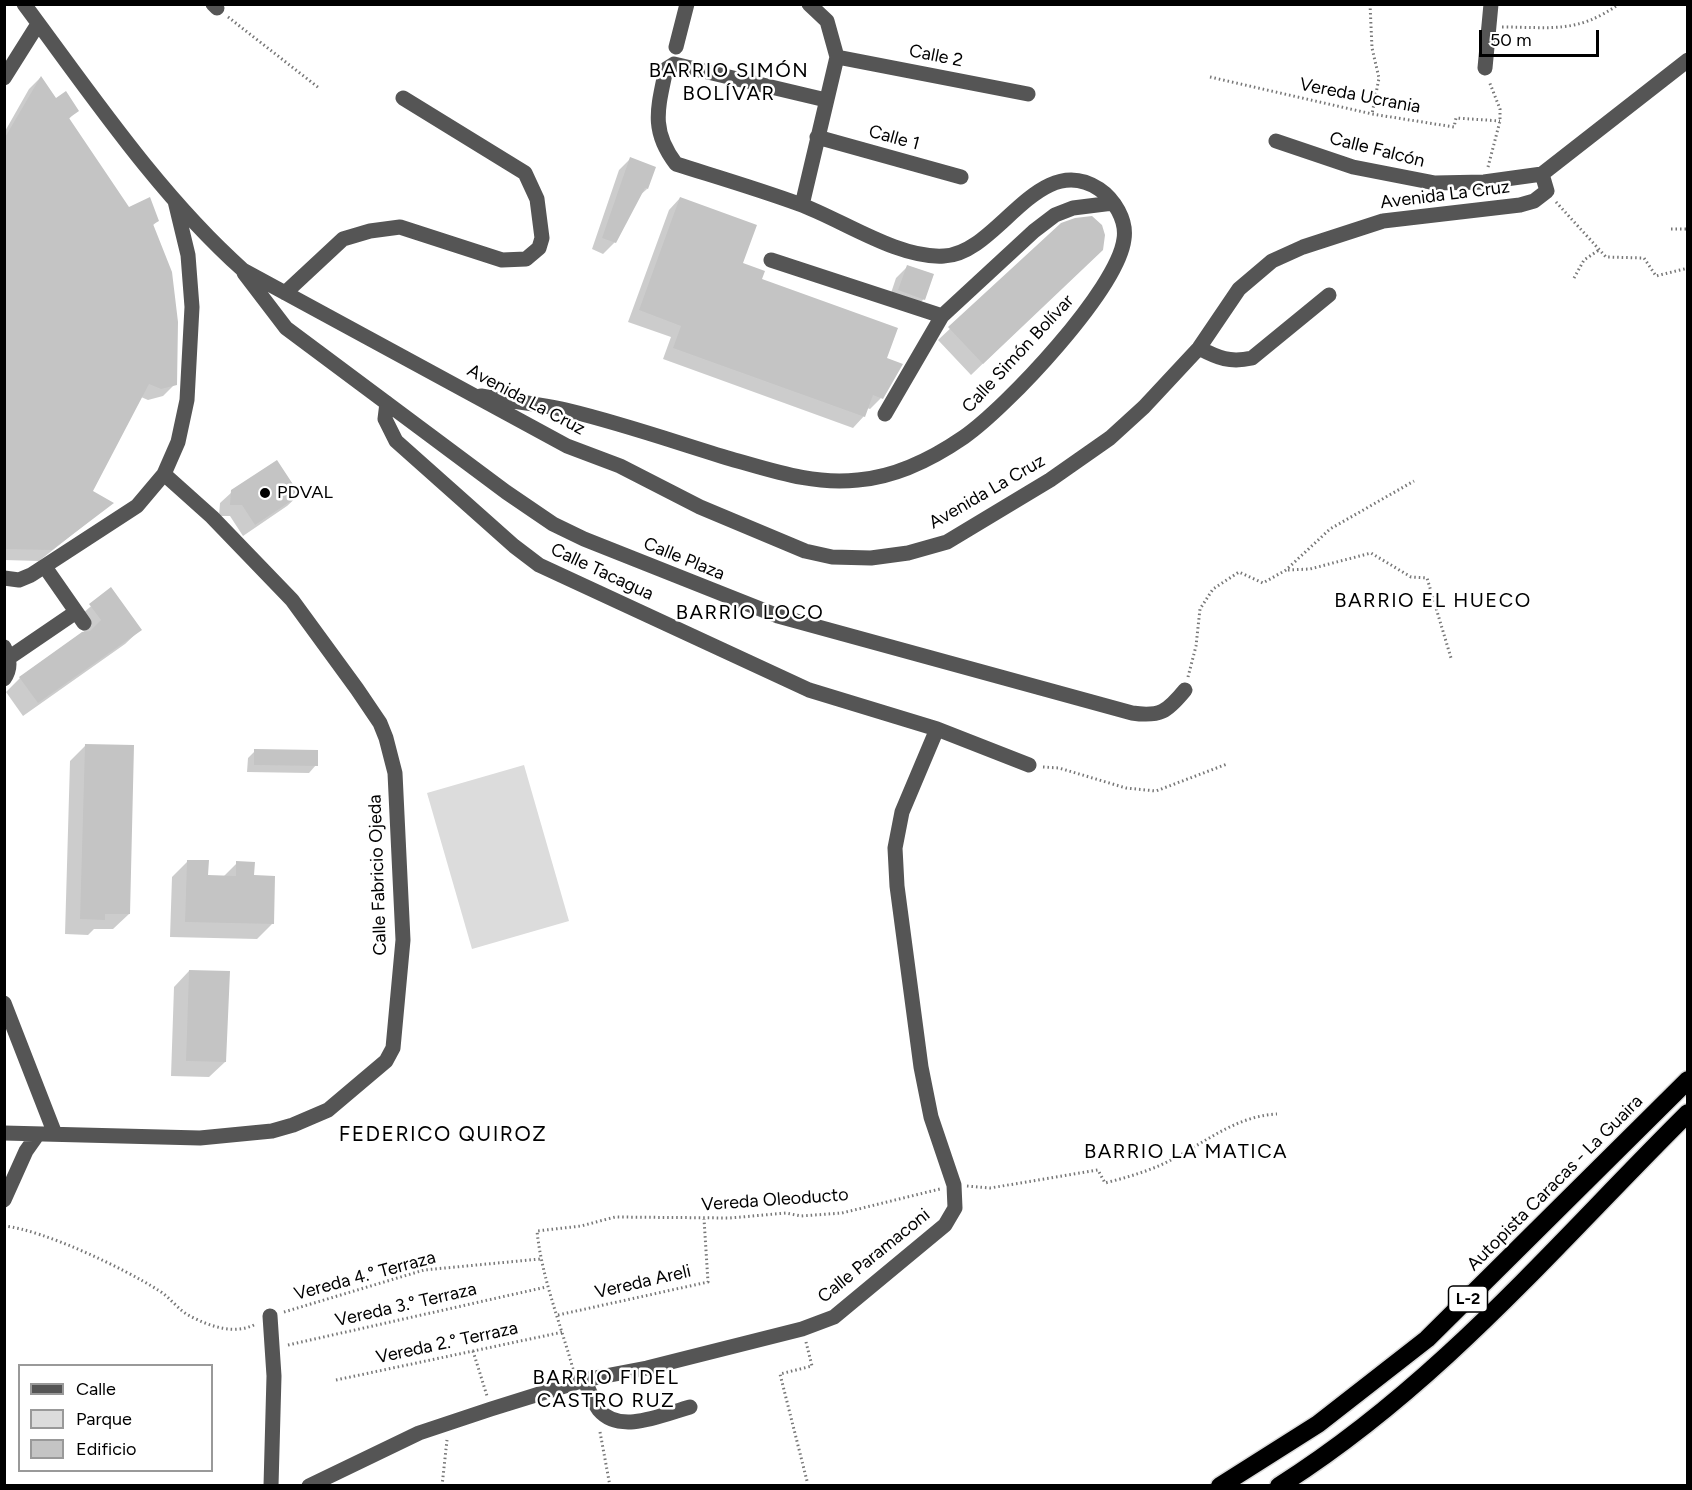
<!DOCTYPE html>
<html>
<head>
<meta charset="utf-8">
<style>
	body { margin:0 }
	#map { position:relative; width:1692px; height:1490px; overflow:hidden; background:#fff; font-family:Figtree,sans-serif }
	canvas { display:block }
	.frame { position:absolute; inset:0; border:6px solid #000; pointer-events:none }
	.legend { position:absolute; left:18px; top:1364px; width:195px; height:108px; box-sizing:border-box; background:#fff; border:2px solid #999; margin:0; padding:8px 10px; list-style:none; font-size:18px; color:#000 }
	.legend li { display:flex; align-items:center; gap:12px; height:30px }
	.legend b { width:30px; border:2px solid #999 }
	.scale { position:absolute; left:1479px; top:30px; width:120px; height:27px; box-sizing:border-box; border:3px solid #000; border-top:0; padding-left:8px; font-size:18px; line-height:21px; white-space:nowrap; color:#000; -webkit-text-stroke:4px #fff; paint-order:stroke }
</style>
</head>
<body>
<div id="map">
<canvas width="1692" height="1490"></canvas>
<div class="frame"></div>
<ul class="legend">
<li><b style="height:8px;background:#555"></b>Calle</li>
<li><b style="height:16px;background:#dcdcdc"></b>Parque</li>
<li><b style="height:16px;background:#c4c4c4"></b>Edificio</li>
</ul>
<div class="scale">50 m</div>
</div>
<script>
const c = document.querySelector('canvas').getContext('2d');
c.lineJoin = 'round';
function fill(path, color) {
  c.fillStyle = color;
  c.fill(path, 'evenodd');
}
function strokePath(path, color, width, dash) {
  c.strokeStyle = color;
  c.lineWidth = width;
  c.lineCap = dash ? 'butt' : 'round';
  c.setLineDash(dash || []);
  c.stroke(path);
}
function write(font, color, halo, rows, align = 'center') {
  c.font = font + ' Figtree,sans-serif';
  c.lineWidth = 5;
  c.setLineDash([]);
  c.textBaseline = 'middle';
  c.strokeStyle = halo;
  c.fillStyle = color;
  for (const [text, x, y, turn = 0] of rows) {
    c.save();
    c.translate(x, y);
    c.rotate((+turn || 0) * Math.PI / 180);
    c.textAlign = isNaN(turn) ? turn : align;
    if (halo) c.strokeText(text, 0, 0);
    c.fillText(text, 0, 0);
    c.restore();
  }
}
const green = new Path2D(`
	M524,765L569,921L472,949L427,793Z`);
const shadow = new Path2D(`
	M40,78L55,101L77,110L68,120L128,209L158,221L152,226L175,384L163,396L148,400L141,397L91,492L112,503L39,561L4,560V133L29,89Z
	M630,159L647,189L638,197L615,242L603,254L592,249L619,170Z
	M680,198L741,264L881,398L870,409L867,408L864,416L853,428L663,359L671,337L628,322L669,210Z
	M1062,224L1089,262L971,375L938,340Z
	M908,266L924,299L912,310L888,302L896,278Z
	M232,492L299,495L287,506L243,536L230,516H219L220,503Z
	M111,589L140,630L125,644L23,716L6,692L20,678L85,633L75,620Z
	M85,746L129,914L113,929H94L88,935L65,934L70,761Z
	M255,751L316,765L309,773L247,772L248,758Z
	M188,861L207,876L223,877L237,863L253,876L272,924L257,939L170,937L172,877Z
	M189,971L225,1062L209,1077L171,1076L174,987Z`);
const building = new Path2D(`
	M41,76L56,98L66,91L79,111L69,118L129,207L150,197L159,221L153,224L172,272L178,322L177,385L161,389L149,384L93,491L114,503L52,550L4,549V139Z
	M630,157L656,167L648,189L645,188L616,243L602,238Z
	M680,197L757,225L743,263L765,271L762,279L898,328L887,358L903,364L883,399L873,395L865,417L673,348L681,326L639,310Z
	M1092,216L1102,225L1105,235L1103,250L983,364L948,327L1061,223L1075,218Z
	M907,265L934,274L925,300L898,290Z
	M277,460L300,495L255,525L242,505H230L231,490Z
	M111,587L142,630L38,703L19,677L82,632L90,631L101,620L89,604Z
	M85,744L134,745L130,914H105V920L80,919Z
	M254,749L318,750V766L254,765Z
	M187,860H209L208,875L236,876V861L255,862L254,875L275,876L274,924L185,922Z
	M189,970L230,971L226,1062L186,1061Z`);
const path = new Path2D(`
	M1370,4L1372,48L1379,78L1372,114
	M228,17L319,88
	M1502,27C1551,27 1577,34 1619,4
	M1210,77L1372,114L1454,127L1456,118L1500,121
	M1488,167L1500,121V109L1489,81
	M1556,202L1606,257L1644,258L1656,276L1688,268
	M1671,229H1688
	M1574,278L1584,260L1599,250
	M1288,570L1310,569L1371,553L1411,577L1427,578L1451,658
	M1188,677L1196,646L1200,609L1213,589L1239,572L1263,583L1286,570L1330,529L1414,481
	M1043,767L1059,768L1126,788L1156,791L1227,764
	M967,1186L990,1188L1098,1170L1105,1183C1128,1177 1150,1171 1171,1160C1206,1142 1236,1116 1277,1114
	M4,1226C44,1230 123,1268 158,1290C170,1297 178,1310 190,1316C211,1327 235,1335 256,1324
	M284,1312L424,1270L540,1259
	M558,1315L708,1282L704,1219
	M806,1342L812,1366L780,1374L807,1481
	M288,1345L546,1287
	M473,1351L487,1396
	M573,1369C560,1322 542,1279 537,1231L581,1226L615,1217L730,1218L786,1213L801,1216L842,1213L940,1189
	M336,1380L563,1332
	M600,1432L610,1486
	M442,1486L447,1440`);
const minor = new Path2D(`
	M24,4C91,94 159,195 243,270L567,446L620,466L700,507L805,551L832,557L871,558L908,553L947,542L1050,480L1110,438L1144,407L1199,348L1239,289L1272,261L1303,247L1383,221L1520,205L1534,201L1547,191L1542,174
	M213,4L217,8
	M676,47L687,4
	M837,57L1028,94
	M1485,68L1491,4
	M4,78L38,24
	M817,137L961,177
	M1276,141L1353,167L1435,183L1484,182L1542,174L1688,60
	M802,205L837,57L827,21L809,4
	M771,260L942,316
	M244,273L286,328L506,492L553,524L584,539L778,616L1132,713C1160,717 1167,712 1185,690
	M285,293L343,239L370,231L400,227L502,260L526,259L539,248L542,238L537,199L525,173L403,98
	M1199,348C1218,358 1230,363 1252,358L1329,295
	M481,396C510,401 541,404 570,411C624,424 678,443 731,459C774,471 813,485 858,480C897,477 932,459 964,437C1007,407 1118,289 1124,239C1127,220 1114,199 1099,189C1038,149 998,254 944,256C898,259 841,219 799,204C758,189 717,177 676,164C650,130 658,108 666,69L674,64L826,100
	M387,403L385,419L396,441L514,546L539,565L809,690L937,729L1029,765
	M885,414L942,316L1034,231L1055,215L1073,208L1113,203
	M45,567L84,623
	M4,578L19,580L31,575L137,506L164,474L178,442L187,400L192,307L188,255L175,201
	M4,647C10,658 11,669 4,679
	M10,657L76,612
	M4,1003L55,1134
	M4,1133L200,1138L272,1131L293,1125L328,1110L386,1061L393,1048L403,940L395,773L386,738L380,723L357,689L292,600L212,517L164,474
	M4,1200L26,1151L38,1134
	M270,1316L274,1376L271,1486
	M584,1380C589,1389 593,1402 599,1410C620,1435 664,1414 690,1407
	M309,1486L419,1433L491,1409L584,1380L647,1368L802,1329L834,1317L945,1225L955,1208L954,1185L931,1117L921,1067L897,886L895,848L902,812L937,729`);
const highway = new Path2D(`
	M1220,1486L1318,1424L1427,1339L1688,1080
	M1279,1486C1439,1385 1555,1245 1688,1113`);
const markers = [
	[265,493,6,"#000"]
];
const shields = [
	[1468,1299,39]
];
const shieldNames = [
	["L-2",1468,1299]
];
const streetNames = [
	["Calle 2",936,56,11],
	["Vereda Ucrania",1360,96,11],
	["Calle 1",894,138,15],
	["Calle Falcón",1377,150,14],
	["Avenida La Cruz",1445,195,-7],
	["Calle Simón Bolívar",1018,354,-47],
	["Avenida La Cruz",526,400,28],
	["Avenida La Cruz",987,492,-30],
	["Calle Plaza",684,559,22],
	["Calle Tacagua",602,572,25],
	["Calle Fabricio Ojeda",378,875,-92],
	["Autopista Caracas - La Guaira",1555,1183,-45],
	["Vereda Oleoducto",775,1200,-4],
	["Calle Paramaconi",874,1256,-39],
	["Vereda 4.° Terraza",365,1276,-15],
	["Vereda Areli",643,1282,-13],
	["Vereda 3.° Terraza",406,1305,-13],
	["Vereda 2.° Terraza",447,1343,-12]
];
const poiNames = [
	["PDVAL",277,493]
];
const neighbourhoodNames = [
	["BARRIO SIMÓN",729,71],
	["BOLÍVAR",729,94],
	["BARRIO EL HUECO",1433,601],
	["BARRIO LOCO",750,613],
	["BARRIO LA MATICA",1186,1152],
	["BARRIO FIDEL",606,1378],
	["CASTRO RUZ",606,1401]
];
const quarterNames = [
	["FEDERICO QUIROZ",443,1135]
];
fill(green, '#dcdcdc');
fill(shadow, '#0003');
fill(building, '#c4c4c4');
strokePath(highway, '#dbdbdb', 21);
strokePath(path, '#777', 3, [1.5, 3]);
strokePath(minor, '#555', 15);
strokePath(highway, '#000', 18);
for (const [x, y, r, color] of markers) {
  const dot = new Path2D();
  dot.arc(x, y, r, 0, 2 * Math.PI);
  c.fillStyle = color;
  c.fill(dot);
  strokePath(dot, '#fff', 2);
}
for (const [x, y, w] of shields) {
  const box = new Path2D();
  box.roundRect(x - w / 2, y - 13, w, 26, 4.5);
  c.fillStyle = '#fff';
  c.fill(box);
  strokePath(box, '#000', 1.5);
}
write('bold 16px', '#000', null, shieldNames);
write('18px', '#000', '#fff', streetNames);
write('18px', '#000', '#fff', poiNames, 'left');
c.letterSpacing = '1.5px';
write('20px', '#000', '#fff', neighbourhoodNames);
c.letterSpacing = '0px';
c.letterSpacing = '1.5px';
write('21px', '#000', '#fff', quarterNames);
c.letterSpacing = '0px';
</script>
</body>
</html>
